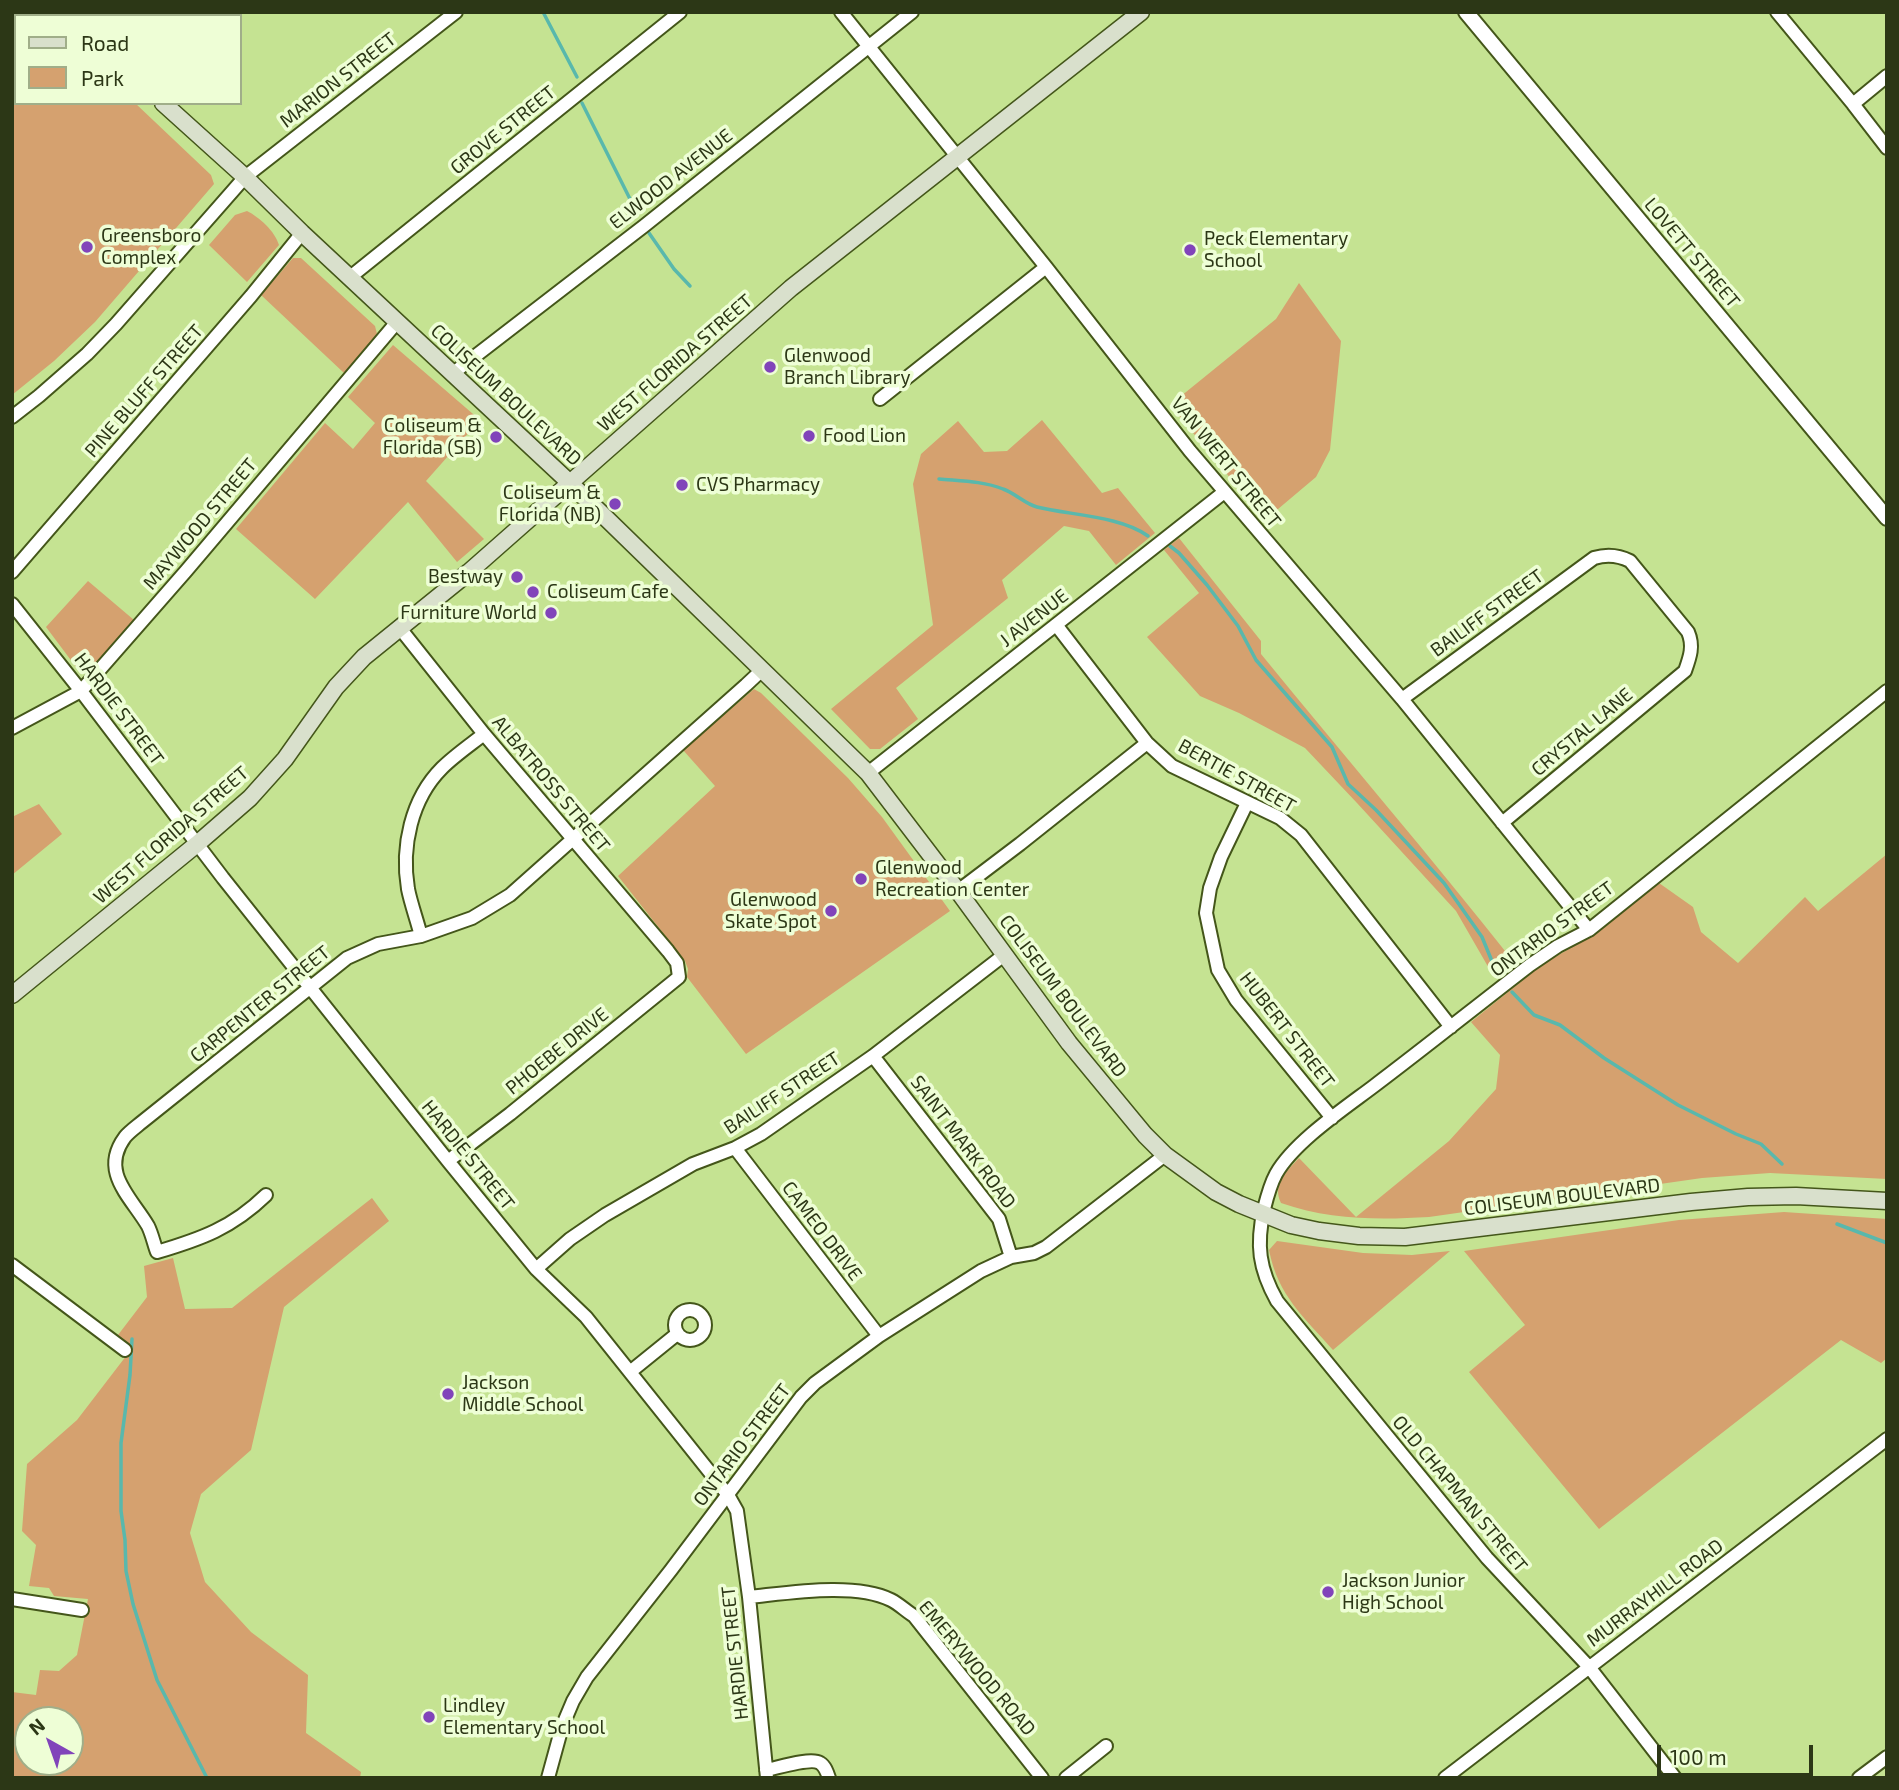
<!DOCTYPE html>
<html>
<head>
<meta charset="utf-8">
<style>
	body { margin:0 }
	#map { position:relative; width:1899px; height:1790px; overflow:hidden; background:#c5e392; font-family:"Exo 2",sans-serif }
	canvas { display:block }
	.frame { position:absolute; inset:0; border:14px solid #2c3716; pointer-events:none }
	.legend { position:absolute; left:14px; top:14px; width:228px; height:91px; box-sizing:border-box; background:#eefed6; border:2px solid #a0ae89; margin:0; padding:9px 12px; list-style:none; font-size:21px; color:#2c3716 }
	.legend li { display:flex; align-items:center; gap:14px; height:35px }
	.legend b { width:35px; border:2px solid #a0ae89 }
	.north { position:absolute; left:14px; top:1706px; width:70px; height:70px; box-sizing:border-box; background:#eefed6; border:2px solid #a0ae89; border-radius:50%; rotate:320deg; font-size:19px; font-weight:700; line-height:28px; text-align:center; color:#2c3716 }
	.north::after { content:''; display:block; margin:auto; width:24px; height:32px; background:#8144ba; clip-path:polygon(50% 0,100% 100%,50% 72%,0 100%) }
	.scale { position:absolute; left:1657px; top:1745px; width:156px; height:32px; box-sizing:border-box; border:4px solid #2c3716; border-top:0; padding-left:9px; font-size:21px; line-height:24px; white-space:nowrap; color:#2c3716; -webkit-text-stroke:5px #eefed6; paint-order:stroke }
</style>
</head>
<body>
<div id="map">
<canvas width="1899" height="1790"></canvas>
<div class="frame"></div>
<ul class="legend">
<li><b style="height:9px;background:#d9e0cc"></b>Road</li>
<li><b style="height:19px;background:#d5a16f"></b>Park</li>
</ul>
<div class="north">N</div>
<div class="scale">100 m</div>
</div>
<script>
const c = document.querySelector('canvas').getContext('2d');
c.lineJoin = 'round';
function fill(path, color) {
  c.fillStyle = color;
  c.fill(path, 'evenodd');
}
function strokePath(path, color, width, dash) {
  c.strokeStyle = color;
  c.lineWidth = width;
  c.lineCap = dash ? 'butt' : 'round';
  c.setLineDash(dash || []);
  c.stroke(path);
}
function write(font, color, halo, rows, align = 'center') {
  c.font = font + ' "Exo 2",sans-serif';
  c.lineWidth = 7;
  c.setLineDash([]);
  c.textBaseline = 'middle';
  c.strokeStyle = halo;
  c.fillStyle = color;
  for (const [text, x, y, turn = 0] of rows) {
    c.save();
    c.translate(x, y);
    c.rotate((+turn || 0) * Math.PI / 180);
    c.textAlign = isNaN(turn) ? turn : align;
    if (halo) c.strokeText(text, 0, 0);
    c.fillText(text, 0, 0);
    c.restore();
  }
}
const green = new Path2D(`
	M12,12H39L43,16H16V103H135L211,175L214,184L95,322L54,361L12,395Z
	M247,211C259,217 275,231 279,245L247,282L209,245L235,215Z
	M293,258H301L375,326L377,334L344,373L261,295Z
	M1299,283L1341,341L1330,450L1316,477L1265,520L1170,405L1276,319Z
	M393,345L480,420L426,481L484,539L457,562L408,502L315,599L236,529L325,423L353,449L375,423L348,397Z
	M1042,420L1102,493L1118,488L1155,533L1116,565L1089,531L1064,526L1002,580L1008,598L896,688L918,719L880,749H870L831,709L933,625L913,484L921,454L958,421L984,452L1007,451Z
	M1179,538L1261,641V654C1345,757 1431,857 1513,961L1494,977L1456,911L1357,803L1305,748L1239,713L1200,696L1147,637L1199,593L1164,550Z
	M88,581L134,620L91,670L85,673L79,671L46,627Z
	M754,689L761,693L848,778L882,817L950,911L746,1054L687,977L688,969L685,961L618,876L715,786L683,750Z
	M39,804L62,834L12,875V817Z
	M1887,854V1179L1770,1173L1702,1178L1429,1217C1379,1220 1329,1220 1281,1203C1272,1184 1286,1172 1299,1158L1356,1217L1449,1141L1496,1089L1500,1055L1471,1022L1540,966L1589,937L1659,883L1693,907L1701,932L1738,963L1805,897L1818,911Z
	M372,1198L389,1221L284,1307L251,1450L201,1494L190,1533L205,1582L251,1632L308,1675L306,1733L361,1772L360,1778H12V1692L36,1695L40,1670L59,1671L77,1655L88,1599L54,1596L49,1588L29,1586L36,1545L22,1531L27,1464L77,1420L133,1347L118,1335L147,1297L144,1266L173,1258L185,1309L232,1308ZM28,1720H70V1762H28Z
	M1784,1212L1887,1219V1358L1881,1363L1841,1340L1599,1529L1469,1372L1525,1325L1464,1251L1679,1220Z
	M1277,1241L1363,1253L1412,1255L1450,1251L1333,1350C1304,1317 1278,1296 1269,1250Z`);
const stream = new Path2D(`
	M543,12L577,77
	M582,103L636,211
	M649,233L674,269L690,286
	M939,479C960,481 983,481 1003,489C1015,493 1025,504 1037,507C1069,515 1121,516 1148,536
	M1170,546L1179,553L1207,585L1238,626L1256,660L1332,747L1348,784L1376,810L1444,883L1482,937L1496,971
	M1512,992L1534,1015L1560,1025L1604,1058L1678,1105L1736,1134L1761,1144L1782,1164
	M1837,1224L1887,1243
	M132,1339L130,1375L121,1443V1511L125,1540L126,1571L133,1604L157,1680L207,1778`);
const minor = new Path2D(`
	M841,12L1046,267L1190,451L1402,699L1589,930
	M1777,12L1853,104L1887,148
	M207,16L212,12
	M1853,104L1887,76
	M349,278L680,12
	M452,374L644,226L912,12
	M880,399L1046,267
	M12,417L39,396L87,354L116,324L245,177L456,12
	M12,572L251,296L302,233
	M12,604L81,691L223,878L448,1161L536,1269L586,1317L728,1495L737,1511L749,1597L767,1778
	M1057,626L1147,743L1172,766L1280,818L1301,835L1451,1027
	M399,627L484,734L668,951L677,963L679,977L510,1114L448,1161
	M1402,699L1594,558C1607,554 1618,555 1630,561L1688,632C1694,646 1690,657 1685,671L1502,823
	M12,728L81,691L186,571L397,322
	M868,773L1223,493
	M1247,803L1221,857L1210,888L1206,913L1218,970L1236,1000L1332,1118
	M958,891L1020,844L1147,743
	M421,936C417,920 411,904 408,889C401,847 411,799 442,768C454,756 470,745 484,734
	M873,1056L999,1219L1011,1257
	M735,1148L879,1336
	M266,1195C232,1228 201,1239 157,1252C154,1244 152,1234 148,1226C131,1197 99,1172 125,1137C129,1132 136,1127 142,1122L347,958L378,944L421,936L472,918L510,895L746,685L762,670
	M12,1265L125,1350
	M536,1269L570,1239L605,1215L693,1164L735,1148L761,1134L873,1056L1004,955
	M675 1325a15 15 0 1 1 30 0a15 15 0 1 1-30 0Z
	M630,1372L677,1334
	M749,1597C789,1593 855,1582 891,1600C899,1604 906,1611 914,1616L1042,1778
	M12,1599L82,1610
	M766,1770C777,1768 811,1757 820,1763C825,1766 827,1772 829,1778
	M548,1778L562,1727L573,1701L587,1677L671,1570L801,1397L815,1383L879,1336L981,1271L1011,1257L1034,1253L1046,1247L1165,1155
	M1066,1778L1106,1746
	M1445,1778L1887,1439
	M1675,1778L1589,1667L1487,1558L1277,1301C1259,1269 1256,1245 1264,1209C1267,1197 1270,1185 1276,1174C1294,1142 1345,1108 1374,1086C1427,1046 1478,1005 1530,965L1558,946L1589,930L1887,691
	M1859,1778L1887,1757`);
const tertiary = new Path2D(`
	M1466,12L1887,518`);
const secondary = new Path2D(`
	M69,12L72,16
	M163,103L245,177L302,233L570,483L868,773L958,891L1069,1043L1145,1135L1165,1155L1216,1192L1239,1204L1291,1225L1319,1231L1359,1236L1405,1237L1691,1202L1748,1197L1796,1196L1887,1201
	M12,995L197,844L250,798L285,759L336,687L364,657L469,572L791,288L1141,12`);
const markers = [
	[87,247,7,"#8144ba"],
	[1190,250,7,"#8144ba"],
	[770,367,7,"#8144ba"],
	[809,436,7,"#8144ba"],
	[496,437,7,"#8144ba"],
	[682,485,7,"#8144ba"],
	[615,504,7,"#8144ba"],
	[517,577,7,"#8144ba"],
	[533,592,7,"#8144ba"],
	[551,613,7,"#8144ba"],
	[861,879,7,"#8144ba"],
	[831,911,7,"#8144ba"],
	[448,1394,7,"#8144ba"],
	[1328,1592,7,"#8144ba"],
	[429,1717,7,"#8144ba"]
];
const streetNames = [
	["MARION STREET",338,80,-38],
	["GROVE STREET",503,130,-39],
	["ELWOOD AVENUE",671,179,-38],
	["LOVETT STREET",1692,253,50],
	["WEST FLORIDA STREET",675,363,-41],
	["PINE BLUFF STREET",144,391,-49],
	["COLISEUM BOULEVARD",506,395,43],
	["VAN WERT STREET",1226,462,51],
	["MAYWOOD STREET",200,524,-50],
	["BAILIFF STREET",1487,613,-36],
	["J AVENUE",1034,618,-38],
	["HARDIE STREET",119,709,53],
	["CRYSTAL LANE",1582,732,-40],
	["BERTIE STREET",1237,776,29],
	["ALBATROSS STREET",551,784,50],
	["WEST FLORIDA STREET",171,835,-41],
	["ONTARIO STREET",1552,929,-36],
	["COLISEUM BOULEVARD",1063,996,53],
	["CARPENTER STREET",260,1004,-39],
	["HUBERT STREET",1287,1030,52],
	["PHOEBE DRIVE",557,1051,-39],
	["BAILIFF STREET",782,1093,-33],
	["SAINT MARK ROAD",963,1142,53],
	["HARDIE STREET",468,1155,51],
	["COLISEUM BOULEVARD",1562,1197,-7],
	["CAMEO DRIVE",822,1231,53],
	["ONTARIO STREET",742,1445,-53],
	["OLD CHAPMAN STREET",1460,1494,50],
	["MURRAYHILL ROAD",1655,1593,-37],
	["HARDIE STREET",735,1653,-96],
	["EMERYWOOD ROAD",977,1668,50]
];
const poiNames = [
	["Greensboro",101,236],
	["Complex",101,258],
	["Peck Elementary",1204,239],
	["School",1204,261],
	["Glenwood",784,356],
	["Branch Library",784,378],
	["Coliseum &",482,426,"right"],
	["Florida (SB)",482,448,"right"],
	["Food Lion",823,436],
	["CVS Pharmacy",696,485],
	["Coliseum &",601,493,"right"],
	["Florida (NB)",601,515,"right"],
	["Bestway",503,577,"right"],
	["Coliseum Cafe",547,592],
	["Furniture World",537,613,"right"],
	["Glenwood",875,868],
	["Recreation Center",875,890],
	["Glenwood",817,900,"right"],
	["Skate Spot",817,922,"right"],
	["Jackson",462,1383],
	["Middle School",462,1405],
	["Jackson Junior",1342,1581],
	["High School",1342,1603],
	["Lindley",443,1706],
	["Elementary School",443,1728]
];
fill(green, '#d5a16f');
strokePath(stream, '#59b8ac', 3.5);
strokePath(minor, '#44561a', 16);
strokePath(tertiary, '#44561a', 18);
strokePath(secondary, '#44561a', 19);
strokePath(minor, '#fff', 12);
strokePath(tertiary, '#fff', 14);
strokePath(secondary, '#d9e0cc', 16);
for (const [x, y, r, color] of markers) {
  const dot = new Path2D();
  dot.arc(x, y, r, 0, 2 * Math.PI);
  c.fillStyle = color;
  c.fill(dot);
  strokePath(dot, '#eefed6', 2.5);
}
write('19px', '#2c3716', '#eefed6', streetNames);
write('19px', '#2c3716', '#eefed6', poiNames, 'left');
</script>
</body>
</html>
